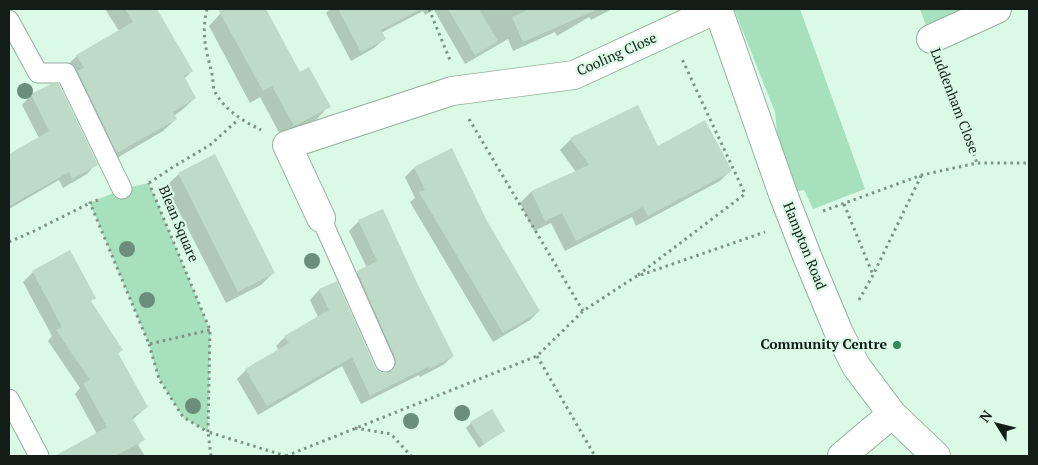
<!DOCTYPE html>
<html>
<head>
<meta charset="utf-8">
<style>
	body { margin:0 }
	#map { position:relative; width:1038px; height:465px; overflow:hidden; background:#dbfae6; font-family:"PT Serif",serif }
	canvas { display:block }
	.frame { position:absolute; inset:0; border:10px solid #131d17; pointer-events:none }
	.north { position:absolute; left:973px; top:400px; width:50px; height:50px; -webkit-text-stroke:4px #dbfae6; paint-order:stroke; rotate:306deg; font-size:14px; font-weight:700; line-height:20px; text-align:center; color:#131d17 }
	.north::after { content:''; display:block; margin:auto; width:18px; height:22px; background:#131d17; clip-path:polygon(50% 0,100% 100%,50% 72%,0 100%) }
</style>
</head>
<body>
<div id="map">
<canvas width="1038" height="465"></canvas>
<div class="frame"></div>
<div class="north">N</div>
</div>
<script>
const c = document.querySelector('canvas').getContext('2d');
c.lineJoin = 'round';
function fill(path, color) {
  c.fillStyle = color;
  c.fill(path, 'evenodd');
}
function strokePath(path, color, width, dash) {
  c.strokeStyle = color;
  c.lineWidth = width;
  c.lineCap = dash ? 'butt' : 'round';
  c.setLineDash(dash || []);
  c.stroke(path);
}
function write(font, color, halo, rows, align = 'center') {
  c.font = font + ' "PT Serif",serif';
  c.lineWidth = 4.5;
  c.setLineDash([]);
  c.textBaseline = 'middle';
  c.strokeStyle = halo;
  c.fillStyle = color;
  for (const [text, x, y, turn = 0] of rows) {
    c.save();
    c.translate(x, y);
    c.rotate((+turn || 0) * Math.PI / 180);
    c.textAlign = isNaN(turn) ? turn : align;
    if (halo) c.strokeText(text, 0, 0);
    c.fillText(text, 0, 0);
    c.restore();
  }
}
const green = new Path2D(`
	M734,9H800L865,189L813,209L804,190L783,194L775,112Z
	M920,9H995L931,39Z
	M149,183L210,330L208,432L183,417L159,379L149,344L90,203L122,189Z`);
const shadow = new Path2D(`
	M105,9H155L192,71L184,79L195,98L182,110L174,116L176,119L163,131L105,165L64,68L77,56L119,31Z
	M229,9H264L300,73L329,106L317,119L282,138L260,97L250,103L209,26L221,13Z
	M330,9H612L591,20L589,17L557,36L555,32L513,51L508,39L465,64L434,10L425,15L423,11L381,33L384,39L374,48L351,61L326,13Z
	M51,86L96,164L87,174L63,188L59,180L9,209V155L39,138L22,105L31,95Z
	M637,106L657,148L731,170L720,181L636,226L632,217L565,251L551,223L534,231L520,203L531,192L576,172L560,150L571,139Z
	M214,156L273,273L261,285L226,303L166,186L179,174Z
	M414,168L486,222L539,311L530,320L493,342L410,202L415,198L405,177Z
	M383,210L417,285L453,356L443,365L420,377L419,375L361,404L342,366L258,415L237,379L246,370L279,351L276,346L285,337L318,317L310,300L319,290L336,282L374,368L377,372L387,374L386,367L348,281L358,272L367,268L349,231L359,221Z
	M70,252L90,302L122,350L117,354L147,407L132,420L143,439L138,445L145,456H57L97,434L75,394L80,388L48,341L52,336L23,282L33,272Z
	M471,423L504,430L479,448L466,428Z`);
const building = new Path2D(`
	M125,9H157L193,71L184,76L196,98L173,112L177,119L117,153L78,71L84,68L76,55L133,22Z
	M218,9H266L300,72L309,67L331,107L294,126L272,86L263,91Z
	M338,9H421L381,30L386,39L361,52Z
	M448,9H479L498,41L475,55Z
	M530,9H598L523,42L512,17Z
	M51,84H59L98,165L72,179L69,172L9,206V154L49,131L31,94Z
	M638,105L658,146L705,120L732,171L648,216L643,207L576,241L562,213L545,221L531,191L589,165L570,138Z
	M452,148L487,221L540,311L503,333L419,192L425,190L414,167Z
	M215,154L275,273L238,292L178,173Z
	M383,209L418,285L454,356L429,369L428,367L370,396L352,357L267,406L245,369L289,343L284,336L329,310L319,289L337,281L375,367L379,371L384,373L390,372L394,368L396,363L395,357L357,271L377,261L358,220Z
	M70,250L96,298L91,301L123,350L118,353L148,407L132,417L145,440L115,456H55L107,427L83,383L90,380L56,330L62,327L32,271Z
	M492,409L505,431L484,444L470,422Z`);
const path = new Path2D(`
	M207,9C201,35 206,49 212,74C213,79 213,85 214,90C223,109 243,121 261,130
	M429,9L450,60
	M942,68L977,163
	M469,119L583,311
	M149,183L173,167L210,145L239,119
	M98,200L90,203L149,344L210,330
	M844,204L873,275
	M823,211L922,175L977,163H1029
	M9,242L34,231L90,203
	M638,275L745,194L682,59
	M859,300L873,275L921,176
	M149,344L159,379L183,417L208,432L210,330L149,183
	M537,356L595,456
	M355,428L391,434L411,456
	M211,456L208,432L286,456
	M286,456L537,356L583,311L635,277L765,232`);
const lane = new Path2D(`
	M9,20L38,73H66L122,189
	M321,218L385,362
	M9,399L39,456`);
const street = new Path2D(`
	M718,9L783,194
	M931,39L997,9
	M321,218L287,145L452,91L574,75L717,9
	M807,256L839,333L856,366L892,414L936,456
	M842,456L892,414`);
const streetBridge = new Path2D(`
	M783,194L807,256`);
const trees = [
	[25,91],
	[127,249],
	[312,261],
	[147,300],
	[193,406],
	[462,413],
	[411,421]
];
const markers = [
	[897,345,5,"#33895c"]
];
const streetNames = [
	["Cooling Close",617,55,-24],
	["Luddenham Close",954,101,69],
	["Blean Square",178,224,67],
	["Hampton Road",804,246,68]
];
const poiNames = [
	["Community Centre",887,345]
];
fill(green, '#a7e0bd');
fill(shadow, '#0003');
fill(building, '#bedbc8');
strokePath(lane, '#93af9d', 21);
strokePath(street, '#93af9d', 30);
strokePath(path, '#7e9386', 3, [2.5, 4]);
strokePath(lane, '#fff', 19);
strokePath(street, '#fff', 28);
strokePath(streetBridge, '#93af9d', 30, []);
strokePath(streetBridge, '#fff', 28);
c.fillStyle = '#6b8e7a';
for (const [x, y] of trees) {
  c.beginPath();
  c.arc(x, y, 8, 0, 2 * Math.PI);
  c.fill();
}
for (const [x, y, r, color] of markers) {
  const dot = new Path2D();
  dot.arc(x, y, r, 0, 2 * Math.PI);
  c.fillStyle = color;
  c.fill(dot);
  strokePath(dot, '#dbfae6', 2);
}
write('14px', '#131d17', '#dbfae6', streetNames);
write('bold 14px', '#131d17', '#dbfae6', poiNames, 'right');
</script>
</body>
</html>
